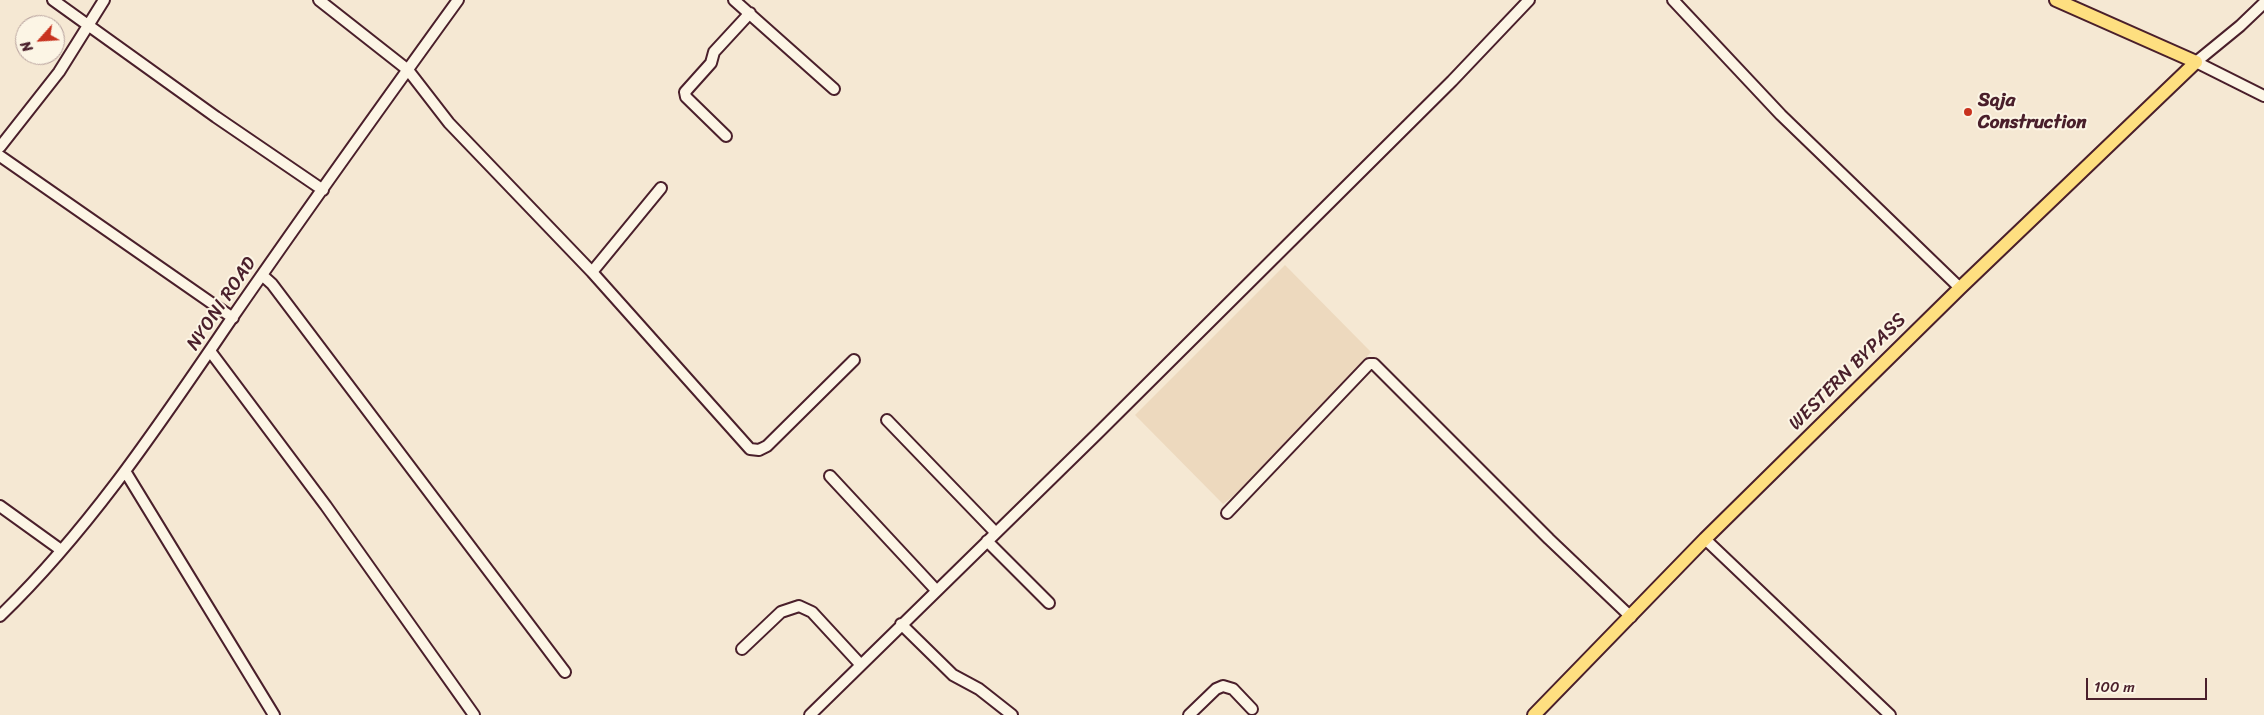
<!DOCTYPE html>
<html>
<head>
<meta charset="utf-8">
<style>
	body { margin:0 }
	#map { position:relative; width:2264px; height:715px; overflow:hidden; background:#f5e8d3; font-family:Sriracha,sans-serif }
	canvas { display:block }
	.north { position:absolute; left:15px; top:15px; width:50px; height:50px; box-sizing:border-box; background:#fcf5e5; border:1px solid #b59f9b; border-radius:50%; rotate:244deg; font-size:14px; font-weight:700; line-height:20px; text-align:center; color:#4a1f2b }
	.north::after { content:''; display:block; margin:auto; width:18px; height:22px; background:#c8321e; clip-path:polygon(50% 0,100% 100%,50% 72%,0 100%) }
	.scale { position:absolute; left:2086px; top:678px; width:121px; height:22px; box-sizing:border-box; border:2px solid #4a1f2b; border-top:0; padding-left:6px; font-size:15px; line-height:18px; white-space:nowrap; color:#4a1f2b; -webkit-text-stroke:4px #fcf5e5; paint-order:stroke }
</style>
</head>
<body>
<div id="map">
<canvas width="2264" height="715"></canvas>
<div class="north">N</div>
<div class="scale">100 m</div>
</div>
<script>
const c = document.querySelector('canvas').getContext('2d');
c.lineJoin = 'round';
function fill(path, color) {
  c.fillStyle = color;
  c.fill(path, 'evenodd');
}
function strokePath(path, color, width, dash) {
  c.strokeStyle = color;
  c.lineWidth = width;
  c.lineCap = dash ? 'butt' : 'round';
  c.setLineDash(dash || []);
  c.stroke(path);
}
function write(font, color, halo, rows, align = 'center') {
  c.font = font + ' Sriracha,sans-serif';
  c.lineWidth = 4;
  c.setLineDash([]);
  c.textBaseline = 'middle';
  c.strokeStyle = halo;
  c.fillStyle = color;
  for (const [text, x, y, turn = 0] of rows) {
    c.save();
    c.translate(x, y);
    c.rotate((+turn || 0) * Math.PI / 180);
    c.textAlign = isNaN(turn) ? turn : align;
    if (halo) c.strokeText(text, 0, 0);
    c.fillText(text, 0, 0);
    c.restore();
  }
}
const built = new Path2D(`
	M1285,265L1371,352L1255,480L1223,504L1135,415Z`);
const minor = new Path2D(`
	M53,0L216,117L323,190
	M319,0L408,70L449,123L592,272L750,449L759,450L767,446L854,360
	M734,0L834,89
	M1673,0L1781,115L1960,288
	M2264,3L2240,26L2196,62L2264,96
	M726,136L686,97L685,92L711,63L714,52L750,13
	M0,147L59,72L104,0
	M0,156L233,318
	M592,272L661,188
	M262,275L272,284L565,672
	M210,351L326,506L474,715
	M887,420L995,532
	M125,471L274,715
	M830,476L936,590
	M0,506L61,550
	M1227,513L1369,364H1374L1549,539L1631,617
	M1705,539L1890,715
	M987,541L1049,603
	M0,616C91,528 161,422 232,318C306,211 382,105 458,0
	M901,624L953,675L979,689L1012,715
	M742,649L781,612L799,606L812,612L860,664
	M810,715L1098,433L1452,81L1529,0
	M1189,715L1216,689L1223,686L1233,689L1252,709`);
const major = new Path2D(`
	M1534,715L1705,539L1960,288L2196,62L2056,0`);
const markers = [
	[1968,112,5,"#c8321e"]
];
const poiNames = [
	["Saja",1978,101],
	["Construction",1978,123]
];
const streetNames = [
	["NYONI ROAD",222,304,-56],
	["WESTERN BYPASS",1848,372,-45]
];
fill(built, '#edd9be');
strokePath(minor, '#4a1f2b', 14);
strokePath(major, '#4a1f2b', 16);
strokePath(minor, '#fcf5e5', 10);
strokePath(major, '#fedf80', 12);
for (const [x, y, r, color] of markers) {
  const dot = new Path2D();
  dot.arc(x, y, r, 0, 2 * Math.PI);
  c.fillStyle = color;
  c.fill(dot);
  strokePath(dot, '#fcf5e5', 2);
}
write('bold 19px', '#4a1f2b', '#fcf5e5', poiNames, 'left');
write('19px', '#4a1f2b', '#fcf5e5', streetNames);
</script>
</body>
</html>
